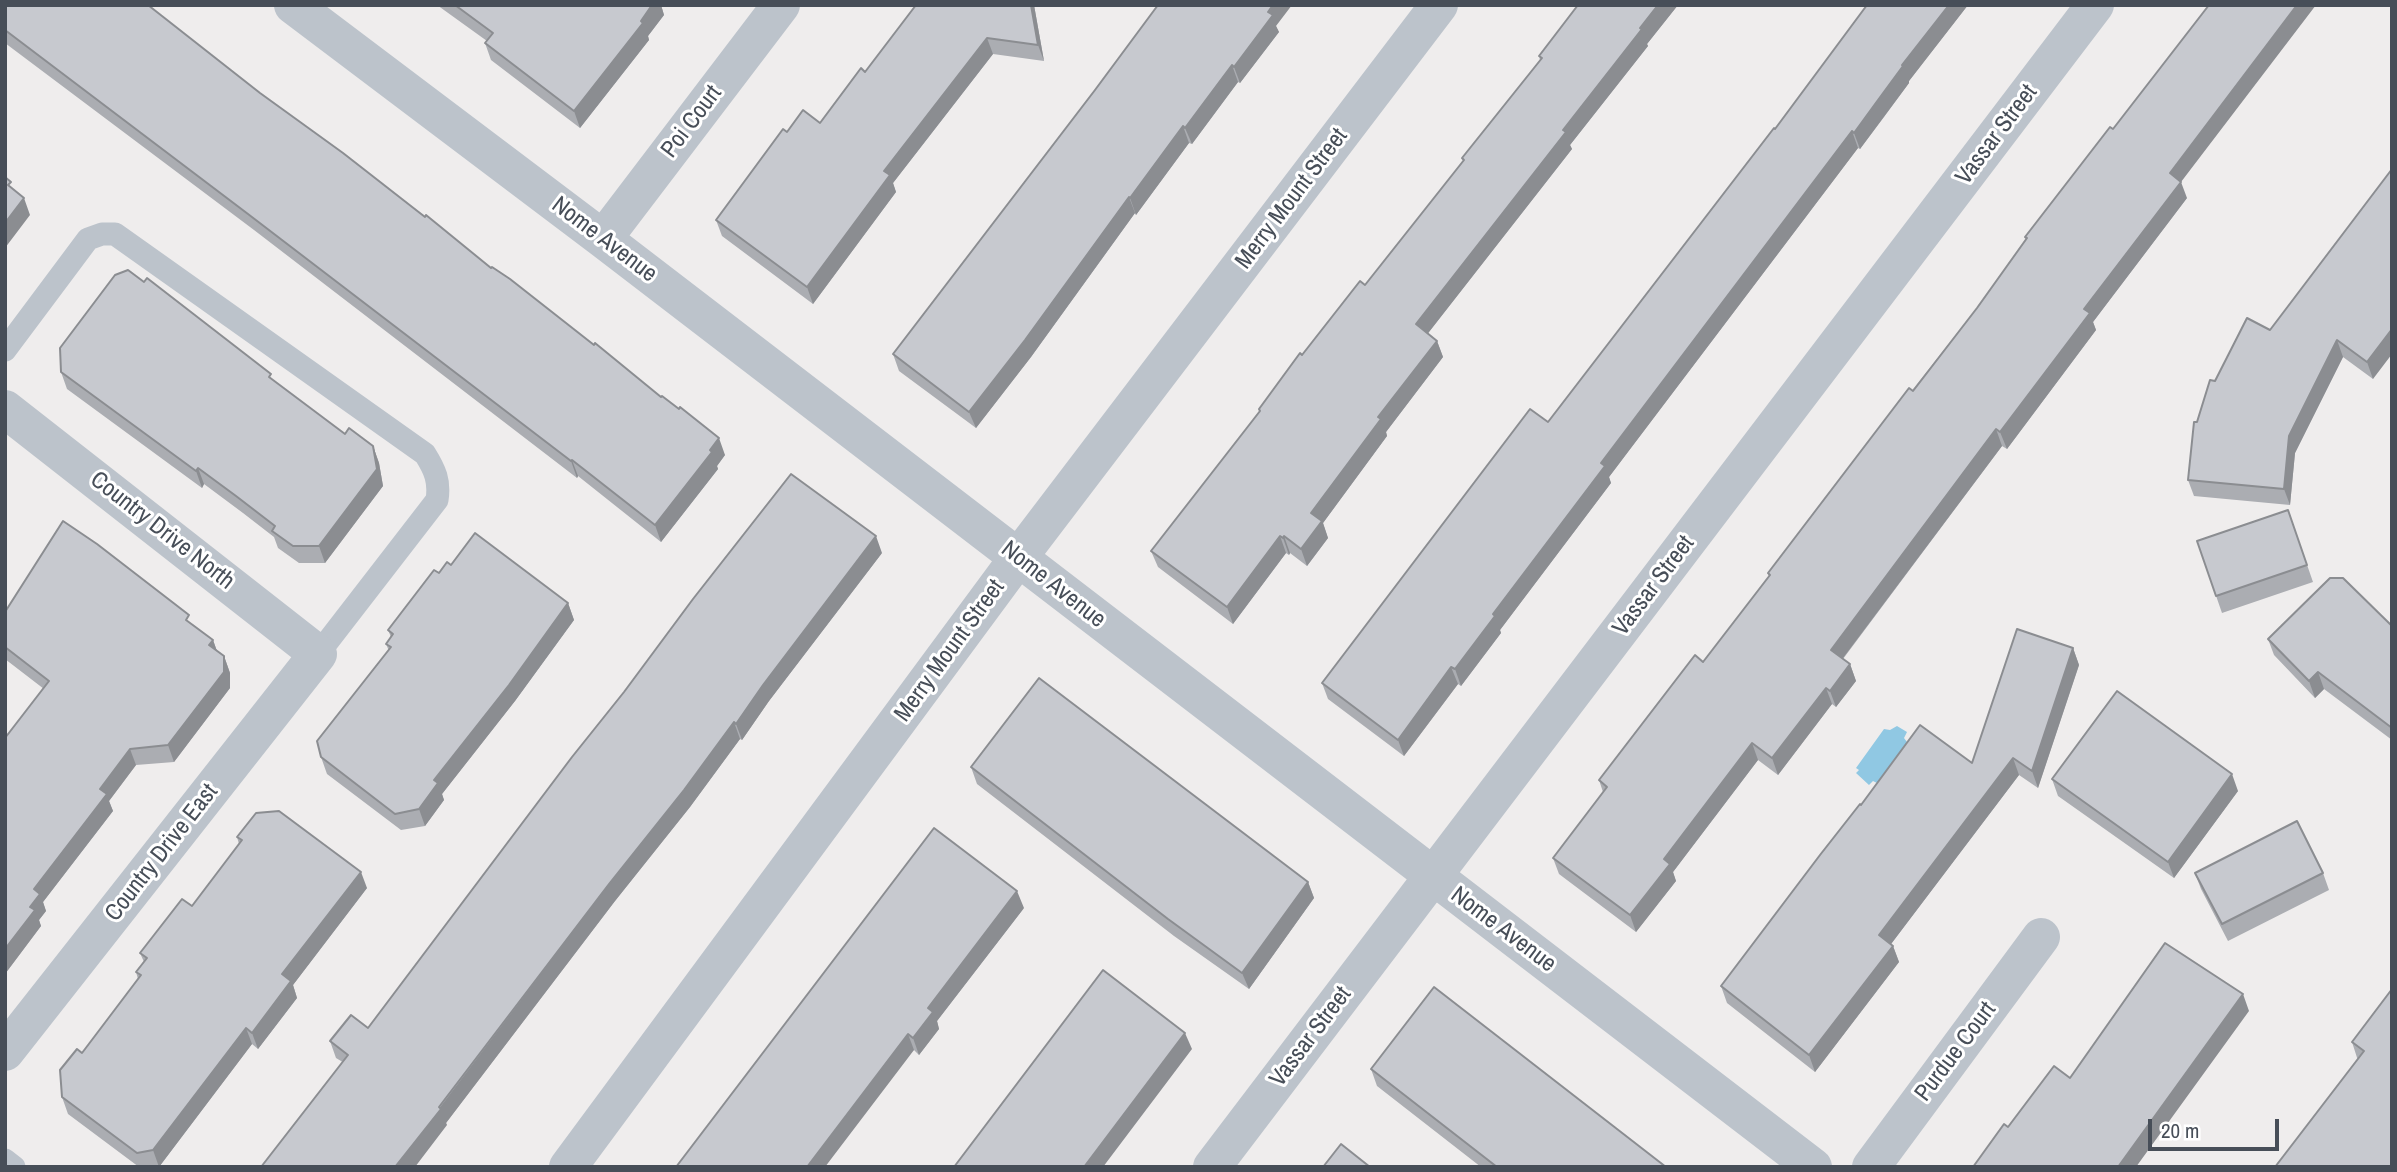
<!DOCTYPE html>
<html>
<head>
<meta charset="utf-8">
<style>
	body { margin:0 }
	#map { position:relative; width:2397px; height:1172px; overflow:hidden; background:#efeded; font-family:"Archivo Narrow",sans-serif }
	canvas { display:block }
	.frame { position:absolute; inset:0; border:7px solid #474e58; pointer-events:none }
	.scale { position:absolute; left:2148px; top:1119px; width:131px; height:32px; box-sizing:border-box; border:4px solid #474e58; border-top:0; padding-left:9px; font-size:21px; line-height:24px; white-space:nowrap; color:#474e58; -webkit-text-stroke:5px #fff; paint-order:stroke }
</style>
</head>
<body>
<div id="map">
<canvas width="2397" height="1172"></canvas>
<div class="frame"></div>
<div class="scale">20 m</div>
</div>
<script>
const c = document.querySelector('canvas').getContext('2d');
c.lineJoin = 'round';
function fill(path, color) {
  c.fillStyle = color;
  c.fill(path, 'evenodd');
}
function strokePath(path, color, width, dash) {
  c.strokeStyle = color;
  c.lineWidth = width;
  c.lineCap = dash ? 'butt' : 'round';
  c.setLineDash(dash || []);
  c.stroke(path);
}
function write(font, color, halo, rows, align = 'center') {
  c.font = font + ' "Archivo Narrow",sans-serif';
  c.lineWidth = 6;
  c.setLineDash([]);
  c.textBaseline = 'middle';
  c.strokeStyle = halo;
  c.fillStyle = color;
  for (const [text, x, y, turn = 0] of rows) {
    c.save();
    c.translate(x, y);
    c.rotate((+turn || 0) * Math.PI / 180);
    c.textAlign = isNaN(turn) ? turn : align;
    if (halo) c.strokeText(text, 0, 0);
    c.fillText(text, 0, 0);
    c.restore();
  }
}
const water = new Path2D(`
	M1897,726L1907,732L1904,738L1907,742L1879,784L1873,781L1869,785L1856,773L1859,770L1856,768L1884,729L1890,730Z`);
const lane = new Path2D(`
	M5,350L88,239L102,234H115L425,454C435,470 440,481 437,500L318,654
	M5,1160L14,1167`);
const street = new Path2D(`
	M293,5L603,239L1813,1167
	M603,239L781,5
	M5,409L318,654L5,1052
	M568,1167L1018,558L1439,5
	M1212,1167L2095,5
	M1871,1167L2041,937`);
const wall = new Path2D(`
	M5,5L260,93L491,268L725,455L717,466L718,469L661,542L578,476L577,478L254,230L5,43Z
	M437,5H661L664,15L648,36L649,40L580,128L491,60L485,43L487,41Z
	M1034,5L1044,61L993,54L893,183L896,192L813,304L722,236L716,220L787,132L820,123L865,72Z
	M1578,5H1678L1647,44L1648,46L1570,145L1572,149L1428,333L1437,341L1443,357L1386,432L1387,436L1323,523L1328,538L1307,566L1290,553L1289,555L1286,553L1233,624L1158,567L1151,551L1259,412V409L1302,355L1365,285L1463,161L1462,158L1540,60L1539,56Z
	M1867,5H1968L1909,81V83L1884,117L1860,149L1858,148L1609,477L1611,483L1500,630L1501,633L1461,686L1458,684L1404,756L1328,699L1322,683L1548,422L1775,129Z
	M1276,26L1279,32L1240,83L1238,82L1192,144L1189,143L1136,215L1135,213L1031,357L976,428L899,371L893,354L1095,90Z
	M2392,169L2373,379L2343,357L2295,453L2290,505L2194,496L2188,480L2197,422L2215,381L2270,330Z
	M2187,198L2093,322L2096,330L2007,449L2002,446L1843,659L1850,664L1856,681L1836,707L1832,704L1778,775L1758,760L1673,872L1676,881L1636,932L1559,874L1553,858L1603,792L1599,780L1703,662L1769,577L1768,573L1977,308L2026,240L2025,237Z
	M61,372L273,380L345,434L373,446L379,463L383,486L325,563H299L278,548L274,537L243,513L204,484L202,488L67,389Z
	M2288,510L2313,582L2222,613L2197,541Z
	M882,553L769,701L742,740L740,739L690,807L615,901L446,1123L447,1125L336,1058L330,1041L368,1028L624,692Z
	M451,565L568,603L574,620L515,701L442,794L444,800L425,826L401,830L327,774L321,757L389,651L386,644L391,637L388,630L439,573Z
	M5,612L192,624L213,640L217,651L224,656L230,673V688L174,762L136,765L109,801L113,811L43,902L46,911L39,920L41,926L5,974V738L44,689L5,659Z
	M2392,626V740L2324,689L2315,698L2274,655L2268,639Z
	M2073,648L2079,665L2038,788L2019,775L1891,944L1893,946L1899,962L1815,1072L1727,1003L1721,986L1861,805L1972,763Z
	M971,767L1308,882L1314,898L1249,989L1174,936L977,784Z
	M2052,779L2238,791L2174,878L2058,796Z
	M237,837L367,888L293,985L297,998L258,1049L252,1044L159,1167H139L68,1114L62,1097L82,1053L138,979L136,972L144,962L140,953L192,906L239,844Z
	M2195,873H2323L2329,890L2228,941L2201,889Z
	M1024,908L937,1021L939,1029L919,1055L914,1050L676,1167Z
	M2392,989V1167L2352,1042Z
	M1371,1069L1666,1167H1481L1377,1086Z`);
const shadedWall = new Path2D(`
	M652,5H661L664,15L648,36L649,40L580,128L574,111Z
	M1031,5H1034L1044,61L1038,45Z
	M1273,5H1292L1276,26L1279,32L1240,83L1234,67Z
	M1658,5H1678L1647,44L1648,46L1570,145L1572,149L1422,341L1416,324Z
	M1949,5H1968L1909,81V83L1860,149L1854,133L1902,65Z
	M2297,5H2316L2181,182L2187,198L2093,322L2096,330L2007,449L2000,432L2084,309L2170,173Z
	M987,38L993,54L893,183L896,192L813,304L807,287L884,171Z
	M1232,65L1238,82L1192,144L1185,128Z
	M1183,126L1189,143L1136,215L1130,198Z
	M1852,131L1858,148L1609,477L1611,483L1500,630L1501,633L1461,686L1455,669L1493,614L1601,463Z
	M1129,197L1135,213L1031,357L976,428L969,412Z
	M24,198L30,215L5,248V223Z
	M2392,329V354L2373,379L2367,362Z
	M2337,340L2343,357L2295,453L2290,505L2284,489L2289,436Z
	M1437,341L1443,357L1386,432L1387,436L1323,523L1328,538L1307,566L1301,549L1311,513L1378,417Z
	M1996,429L2002,446L1837,666L1831,650Z
	M719,438L725,455L717,466L718,469L661,542L655,525Z
	M373,446L379,463L383,486L325,563L319,546Z
	M572,460L578,476L577,478L571,461Z
	M198,468L204,484L202,488L196,471Z
	M876,536L882,553L769,701L742,740L736,724L763,685Z
	M1280,536L1286,553L1233,624L1227,607Z
	M1284,536L1290,553L1289,555L1283,538Z
	M568,603L574,620L515,701L442,794L444,800L425,826L419,809L434,780Z
	M213,640L219,657L209,645Z
	M2073,648L2079,665L2038,788L2032,771Z
	M224,656L230,673V688L174,762L168,745Z
	M1850,664L1856,681L1836,707L1830,691Z
	M1451,667L1458,684L1404,756L1398,740Z
	M2318,672L2324,689L2315,698L2309,681Z
	M1826,688L1832,704L1778,775L1772,758Z
	M734,722L740,739L690,807L615,901L446,1123L447,1125L415,1167H395L609,884Z
	M1752,743L1758,760L1673,872L1676,881L1636,932L1630,915L1664,859Z
	M130,749L136,765L109,801L113,811L43,902L46,911L39,920L41,926L5,974V949L30,907L34,889L100,789Z
	M2013,758L2019,775L1885,952L1879,935Z
	M2232,774L2238,791L2174,878L2168,862Z
	M361,872L367,888L293,985L297,998L258,1049L252,1033L282,974Z
	M1308,882L1314,898L1249,989L1242,973Z
	M1017,891L1024,908L937,1021L939,1029L919,1055L913,1038L928,1008Z
	M1893,946L1899,962L1815,1072L1809,1055Z
	M2243,994L2249,1011L2136,1167H2118Z
	M246,1028L252,1044L159,1167L153,1150Z
	M1185,1033L1192,1049L1103,1167H1084Z
	M908,1034L914,1050L825,1167H807Z`);
const building = new Path2D(`
	M5,5H148L260,93L343,153L425,217L426,215L491,268L492,267L510,279L594,345L595,343L661,397L662,396L679,409L680,407L719,438L710,450L712,452L655,525L572,460L571,461L248,214L5,30Z
	M455,5H652L641,21L643,23L574,111L485,43L493,33Z
	M916,5H1031L1038,45L987,38L884,171L890,175L807,287L716,220L783,129L787,132L803,110L820,123L861,68L865,72Z
	M1158,5H1273L1268,12L1273,15L1234,67L1232,65L1185,128L1183,126L1130,198L1129,197L1025,340L969,412L893,354L1095,90Z
	M1578,5H1658L1640,28L1642,29L1563,130L1566,132L1416,324L1437,341L1378,417L1381,419L1311,513L1322,521L1301,549L1284,536L1283,538L1280,536L1227,607L1151,551L1260,411L1259,409L1300,353L1302,355L1360,281L1365,285L1464,160L1462,158L1542,58L1539,56Z
	M1867,5H1949L1902,65L1903,66L1878,100L1854,133L1852,131L1601,463L1605,466L1493,614L1495,616L1455,669L1451,667L1398,740L1322,683L1530,409L1548,422L1774,128L1775,129Z
	M2209,5H2297L2170,173L2181,182L2084,309L2090,313L2000,432L1996,429L1831,650L1850,664L1830,691L1826,688L1772,758L1752,743L1664,859L1670,864L1630,915L1553,858L1607,787L1599,780L1695,655L1703,662L1770,575L1768,573L1909,388L1913,391L1977,308L2027,238L2025,237L2110,127L2113,129Z
	M2392,169V329L2367,362L2337,340L2289,436L2284,489L2188,480L2194,422H2197L2210,380L2215,381L2247,318L2270,330Z
	M5,177L11,182L8,185L24,198L5,223Z
	M128,270L144,282L147,278L271,374L269,377L345,434L349,428L373,446L377,469L319,546H293L272,531L275,526L236,496L198,468L196,471L61,372L60,348L115,275Z
	M791,474L876,536L763,685L736,724L734,722L684,790L609,884L439,1107L441,1109L395,1167H261L348,1055L330,1041L351,1015L368,1028L572,757L624,692L693,599Z
	M2288,510L2307,565L2216,596L2197,541Z
	M63,521L97,544L189,615L186,620L213,640L209,645L224,656V672L168,745L130,749L100,789L107,794L34,889L40,894L30,907L35,910L5,949V738L49,681L5,647V612Z
	M475,533L568,603L509,685L434,780L438,783L419,809L395,814L321,757L317,741L391,647L386,644L393,634L388,630L434,570L439,573L447,562L451,565Z
	M2330,578H2343L2392,626V728L2318,672L2309,681L2268,639Z
	M2017,629L2073,648L2032,771L2013,758L1879,935L1893,946L1809,1055L1721,986L1820,855L1860,804L1861,805L1920,725L1972,763Z
	M1039,678L1308,882L1242,973L1168,919L971,767Z
	M2117,691L2232,774L2168,862L2052,779Z
	M279,811L361,872L282,974L291,981L252,1033L246,1028L153,1150L137,1153L62,1097L60,1070L77,1049L82,1053L141,975L136,972L147,958L140,953L182,899L192,906L242,840L237,837L256,813Z
	M2297,821L2323,873L2222,924L2195,873Z
	M934,828L1017,891L928,1008L933,1012L913,1038L908,1034L807,1167H676Z
	M2165,943L2243,994L2118,1167H1973L2004,1124L2008,1127L2054,1066L2070,1078Z
	M1103,970L1185,1033L1084,1167H954Z
	M1434,987L1666,1167H1497L1371,1069Z
	M2392,989V1167H2275L2364,1051L2352,1042Z
	M1341,1144L1370,1167H1323Z`);
const streetNames = [
	["Poi Court",692,122,-53],
	["Vassar Street",1997,135,-53],
	["Merry Mount Street",1292,199,-53],
	["Nome Avenue",604,240,37],
	["Country Drive North",162,531,38],
	["Nome Avenue",1053,585,38],
	["Vassar Street",1654,586,-53],
	["Merry Mount Street",950,651,-54],
	["Country Drive East",162,853,-52],
	["Nome Avenue",1503,930,37],
	["Vassar Street",1311,1037,-53],
	["Purdue Court",1956,1052,-53]
];
fill(water, '#90c8e3');
strokePath(lane, '#bcc3cb', 23);
strokePath(street, '#bcc3cb', 38);
fill(wall, '#abadb2');
fill(shadedWall, '#8b8d91');
fill(building, '#c7c9cf');
strokePath(building, '#8b8d91', 2);
write('24px', '#474e58', '#fff', streetNames);
</script>
</body>
</html>
